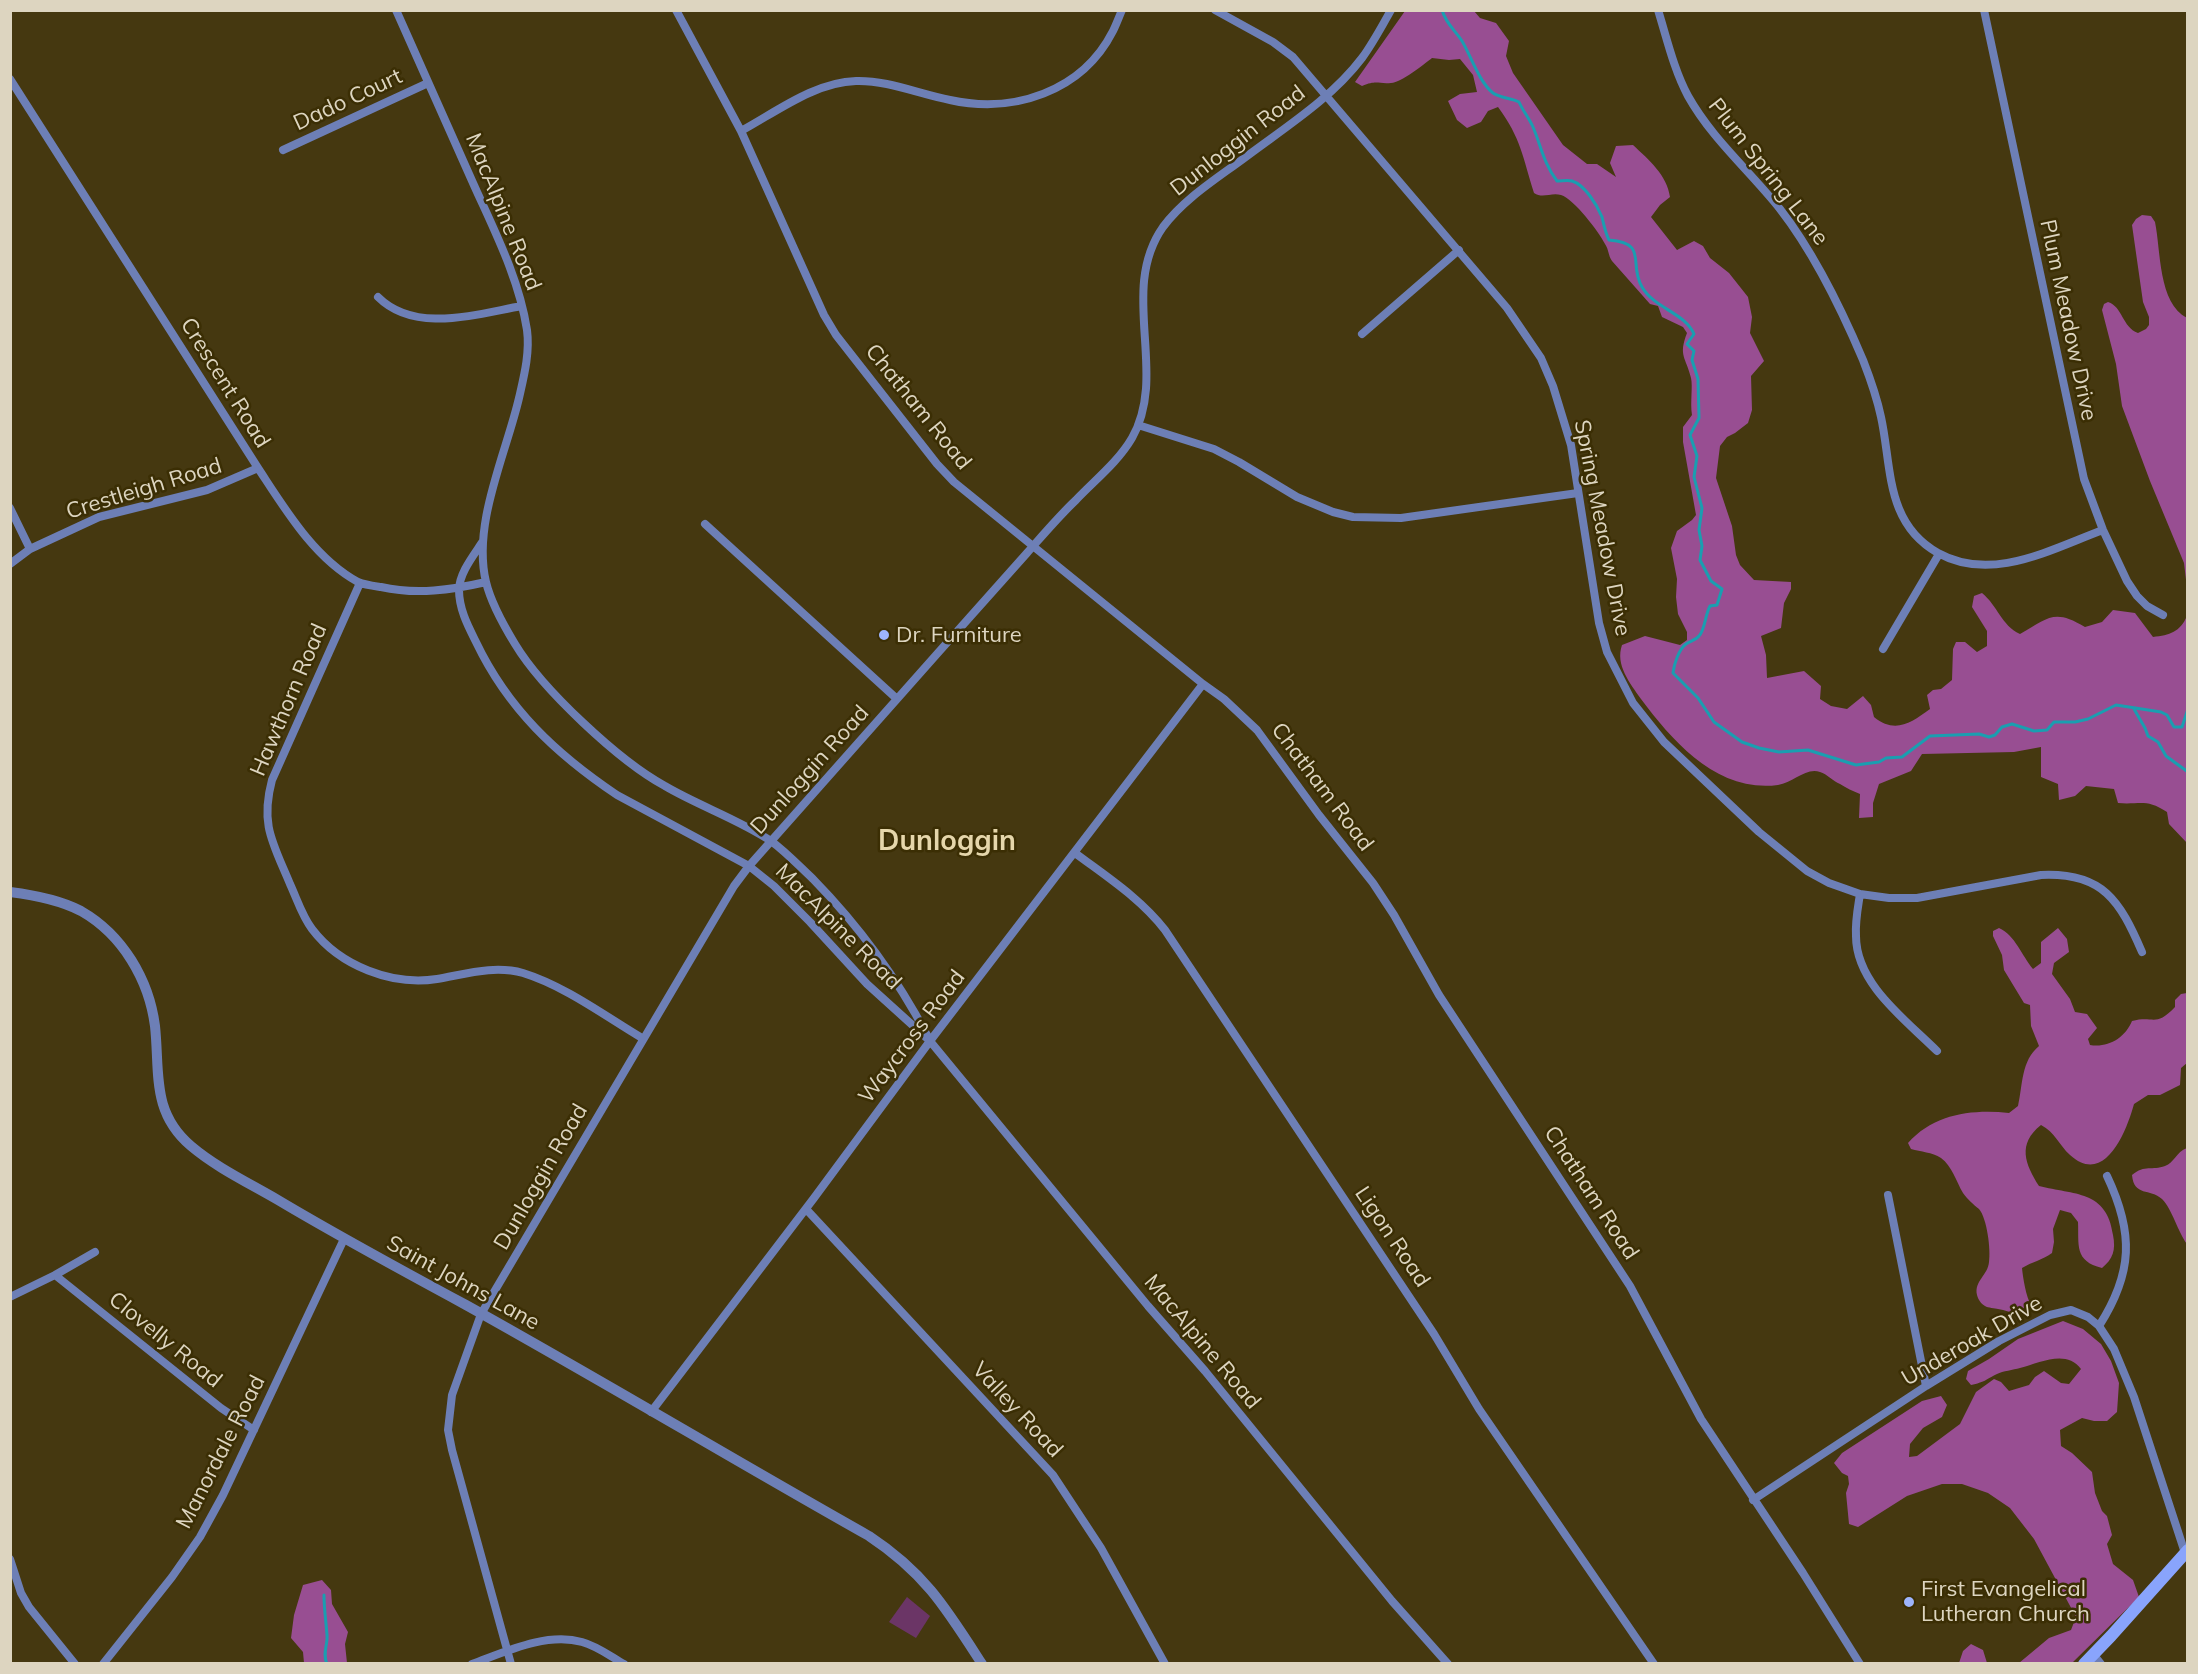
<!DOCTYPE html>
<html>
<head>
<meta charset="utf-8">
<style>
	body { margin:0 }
	#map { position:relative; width:2198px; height:1674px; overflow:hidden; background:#453810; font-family:Mulish,sans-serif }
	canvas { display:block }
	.frame { position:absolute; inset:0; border:12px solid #ddd5c0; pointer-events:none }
</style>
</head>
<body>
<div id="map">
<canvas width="2198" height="1674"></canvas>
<div class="frame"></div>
</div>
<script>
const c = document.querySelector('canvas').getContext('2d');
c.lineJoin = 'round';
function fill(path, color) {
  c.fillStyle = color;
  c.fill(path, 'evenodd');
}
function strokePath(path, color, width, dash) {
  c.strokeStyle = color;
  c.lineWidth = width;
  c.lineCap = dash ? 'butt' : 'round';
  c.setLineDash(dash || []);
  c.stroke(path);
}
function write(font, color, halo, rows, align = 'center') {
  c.font = font + ' Mulish,sans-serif';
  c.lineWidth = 5;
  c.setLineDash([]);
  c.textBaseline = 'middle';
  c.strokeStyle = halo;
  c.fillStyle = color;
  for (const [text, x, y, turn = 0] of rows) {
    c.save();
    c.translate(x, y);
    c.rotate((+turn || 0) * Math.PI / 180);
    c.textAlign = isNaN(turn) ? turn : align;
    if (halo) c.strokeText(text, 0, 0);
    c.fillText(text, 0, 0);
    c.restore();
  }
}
const green = new Path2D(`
	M907,1597L930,1616L916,1638L889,1622Z`);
const forest = new Path2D(`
	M1405,11H1474L1480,18L1496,23L1509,41L1506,56L1513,73L1563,145L1587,164H1597L1616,177L1610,163L1616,146L1633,145C1649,160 1667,175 1670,197L1660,205L1651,217L1677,250L1694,241L1703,246L1710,258L1729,273L1748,297L1752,317L1750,333L1764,361L1751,376L1752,410L1748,423L1735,433L1727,437L1720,446L1716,478L1732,526L1736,555L1740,565L1754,580L1791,582V589L1784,603L1781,628L1761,636L1766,655L1767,678L1804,671L1821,686L1820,699L1831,706L1847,709L1863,696L1871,705L1874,717C1895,734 1911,723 1930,709L1927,695L1933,690L1941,689L1952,680L1953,649L1956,642H1965L1977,652L1987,646V631L1972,607L1974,596L1982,593C1998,606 2001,625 2020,634C2048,618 2054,608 2085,627L2102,622L2113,610L2135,613L2153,637C2170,635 2180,632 2187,616V843L2169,824L2167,812C2146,798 2140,805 2118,803L2114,789L2086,786L2075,796L2059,800L2058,784L2041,777V747L2014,752L1922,754L1911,771L1879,784L1873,803V817L1859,818L1860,794C1853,791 1846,788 1840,784C1833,781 1827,774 1820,772C1806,767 1793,783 1778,785C1718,793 1673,742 1641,699C1630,683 1615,665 1622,645L1645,636L1680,645L1687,640V632L1678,614L1676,597L1677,579L1671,548L1677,531L1692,520L1696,515L1683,442V427L1692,415C1690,403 1693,386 1691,378C1686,357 1678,356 1687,333L1683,327L1662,317L1658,306L1650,304L1612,261C1608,255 1609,250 1605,244C1599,232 1574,199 1561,195C1551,192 1543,199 1534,193C1523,158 1521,138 1498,107L1488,111L1481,122L1467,128L1457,120L1448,101L1460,94L1477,92L1473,75L1460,59L1449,60L1432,58C1423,65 1402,82 1391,83C1377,84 1377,80 1362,86L1355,82Z
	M2142,215L2151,216L2155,222C2161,251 2158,303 2187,318V588L2184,563L2150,481L2122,406L2116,364L2102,310L2104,304L2108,302C2123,307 2122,327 2138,333L2146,329L2149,325V317L2143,302L2132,225L2136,219Z
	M1999,928C2015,935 2022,956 2033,969L2041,963V942L2058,928L2067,939L2069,952L2054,963L2052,974L2070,999L2075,1012L2087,1014L2097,1028L2088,1039L2090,1045C2108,1048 2125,1038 2132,1021C2154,1015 2155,1028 2175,1007V1000L2181,994L2187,993V1063L2181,1068L2180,1085L2160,1095H2148L2134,1104C2127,1130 2105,1187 2070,1155C2059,1145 2055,1132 2041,1125C2017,1144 2025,1164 2039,1186C2074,1195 2107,1190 2113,1235C2116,1250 2113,1259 2102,1268C2074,1261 2079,1245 2078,1222L2071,1213L2060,1210L2053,1229L2054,1242L2052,1253C2042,1260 2032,1262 2022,1268C2023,1278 2026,1297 2031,1305C2023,1319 2010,1311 1998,1309C1995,1308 1988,1308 1985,1306C1981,1304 1978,1299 1977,1295C1974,1281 1988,1275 1989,1262C1991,1250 1987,1218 1979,1209C1973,1204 1968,1200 1963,1193C1956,1181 1952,1166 1941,1158C1932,1152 1921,1152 1911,1149L1908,1143C1934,1114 1972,1109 2009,1113L2018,1106C2023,1084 2021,1061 2039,1046L2031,1026L2030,1005L2024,1003L2004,970L2002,955L1993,936V931Z
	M2187,1148H2188L2187,1244C2178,1232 2172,1209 2162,1199C2150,1188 2134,1197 2132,1175C2145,1164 2152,1171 2165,1166C2174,1163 2176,1152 2187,1148Z
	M2063,1321L2083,1329L2101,1344L2111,1361L2119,1383L2117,1412L2107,1421H2094L2082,1418L2060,1430L2061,1446L2072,1453L2092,1472L2095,1493L2102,1511L2107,1516L2112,1535L2107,1544L2113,1564L2133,1580L2139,1597L2072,1663H2019L2049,1638L2071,1630L2076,1617L2034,1539L2010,1508L1988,1493L1962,1484H1942L1907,1496L1858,1527L1849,1524L1846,1493L1849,1484L1848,1476L1842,1473L1834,1463L1842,1453L1922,1401L1941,1396L1947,1405L1942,1417L1923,1428L1910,1444L1909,1457L1917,1456L1960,1424L1976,1392L1994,1379L2001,1382L2009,1391L2029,1385L2035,1377L2044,1371L2061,1383L2069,1384L2081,1369C2066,1349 2040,1363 2020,1368C2013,1370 2003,1371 1997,1374C1985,1380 1985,1382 1971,1385L1966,1379L1968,1371L1989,1359L2018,1339Z
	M322,1580L331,1590L332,1604L348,1632L345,1644L347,1663H304L303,1652L291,1638L294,1615L303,1585Z
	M1971,1644L1983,1650L1987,1663H1959L1963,1651Z`);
const stream = new Path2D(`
	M1442,10C1446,24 1455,30 1462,41C1471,56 1479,82 1493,93C1500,98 1511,98 1519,102C1523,111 1529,118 1533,127C1541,146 1544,164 1557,181C1562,181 1568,180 1572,181C1585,185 1597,205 1602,217C1604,225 1605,232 1609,240C1649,243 1628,264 1642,287C1654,308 1685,313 1694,334L1687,344L1694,351L1692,360L1698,379L1699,418L1690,435L1697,456L1694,477L1702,508L1699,530L1702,546L1700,560L1711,581L1722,589L1717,605L1710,606C1705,615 1705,630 1699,636C1696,640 1690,641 1686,644C1679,649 1674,664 1673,673L1698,698L1714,722L1742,742L1759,748L1779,752L1808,750L1856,765L1879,762L1886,758L1902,757L1930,736L1979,734L1989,737L1995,735L2002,727L2012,724L2034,731L2047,730L2054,722H2075L2088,719L2116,705L2161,712L2167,715L2174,727H2182L2188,709
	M2134,709L2145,728L2148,736L2158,742L2166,756L2188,772
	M324,1595C324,1609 326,1621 327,1635C328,1645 322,1653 327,1664`);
const minor = new Path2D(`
	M396,10C422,68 447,125 473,183C494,230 519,278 527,330C530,353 524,376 519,398C506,454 472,524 486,582C491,603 504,626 515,644C542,689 619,761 665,786C699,806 738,819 771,841C786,852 799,866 813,879C858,925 897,978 927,1035
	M676,10L741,131L824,315L836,335L937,464L954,482L1203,684L1224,699L1257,730L1319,815L1373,883L1394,915L1439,995L1630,1286L1701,1419L1803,1573L1860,1664
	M1215,10L1273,42L1293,57L1507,308L1541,358L1553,386L1571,445L1599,623L1607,652L1633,703L1664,742L1759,832L1807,871L1829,883L1860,894L1889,898H1917L2041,875C2103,872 2120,901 2142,952
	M1658,10C1667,39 1674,70 1688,96C1712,139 1750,171 1780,209C1815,254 1841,308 1863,360C1870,378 1877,398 1881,417C1892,467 1885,523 1938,553C1992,583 2051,549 2103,530
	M1984,10L2084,479L2103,530L2127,581L2137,596L2147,606L2163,615
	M10,79L258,468C285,509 314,558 358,582C365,585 374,586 381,587C417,595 451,590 486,582
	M741,131C776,112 815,82 856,81C887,80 919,94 950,100C1013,114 1082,92 1113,31C1116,25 1119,17 1122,10
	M283,150L428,83
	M378,297C415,334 476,314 522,306
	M1362,334L1459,250
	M1138,425L1214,449L1239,462L1297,497L1333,512L1353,517L1401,518L1578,493
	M10,508L30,549
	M705,524L897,699
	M483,541C474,555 459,573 459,590C459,609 468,626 476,642C508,709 556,754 617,795L749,866L774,886L810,922L867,984L930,1041L1148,1306L1205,1371L1392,1601L1448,1664
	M10,564L30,549L99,517L207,490L258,468
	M360,583L272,780C260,825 273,843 290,884C297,899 302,916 312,929C340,966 392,986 437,979C466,974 494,965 523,973C565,986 605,1016 642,1038
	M1883,649L1939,554
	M1075,853C1107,877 1140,898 1165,930L1434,1334L1479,1409L1654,1664
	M1860,894C1858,907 1855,922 1856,936C1856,984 1906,1020 1937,1051
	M1888,1195L1926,1386
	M806,1209L1053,1475L1101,1548L1165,1664
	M55,1275L221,1408L254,1430
	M10,1297L55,1275L95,1252
	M2099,1326C2133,1273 2134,1233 2107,1176
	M651,1412L814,1198L930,1041L1203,684
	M1753,1500L1926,1386L1999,1341L2050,1315L2071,1310L2088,1317L2099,1326L2114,1349L2134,1397L2185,1553
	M10,1559L21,1593L29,1607L75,1664
	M2093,1654L2101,1664
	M103,1664L172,1577L200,1537L223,1495L344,1239
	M472,1664C505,1652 546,1632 582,1642C597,1646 610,1656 624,1664
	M511,1664L452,1450L448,1430L452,1395L481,1314L734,886L749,866C842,761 934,657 1027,553C1043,535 1059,516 1076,500C1095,480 1118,462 1132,438C1169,373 1118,291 1163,227C1184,199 1216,179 1243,159C1284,128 1331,99 1362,58C1373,43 1382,26 1391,10`);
const tertiary = new Path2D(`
	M10,892C34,895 60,900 81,911C123,935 149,980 155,1026C160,1073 151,1112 191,1146C217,1168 249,1183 278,1200C340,1237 403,1271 466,1305C601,1380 734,1460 869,1536C925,1573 946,1608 982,1664`);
const secondary = new Path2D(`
	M2084,1664L2111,1636L2188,1550`);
const markers = [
	[884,635,6,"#9db4fd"],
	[1909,1602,6,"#9db4fd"]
];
const streetNames = [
	["Dado Court",348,100,-25],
	["Dunloggin Road",1238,141,-38],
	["Plum Spring Lane",1768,172,52],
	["MacAlpine Road",503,212,68],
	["Plum Meadow Drive",2068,320,78],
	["Crescent Road",225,383,58],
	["Chatham Road",918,407,51],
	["Crestleigh Road",144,489,-17],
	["Spring Meadow Drive",1602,528,79],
	["Hawthorn Road",289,700,-67],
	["Dunloggin Road",810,770,-48],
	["Chatham Road",1322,787,53],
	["MacAlpine Road",838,927,45],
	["Waycross Road",912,1037,-53],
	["Dunloggin Road",541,1177,-60],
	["Chatham Road",1591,1193,57],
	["Ligon Road",1392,1237,56],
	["Saint Johns Lane",463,1283,29],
	["Clovelly Road",165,1340,39],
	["Underoak Drive",1972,1341,-30],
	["MacAlpine Road",1202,1342,50],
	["Valley Road",1017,1410,47],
	["Manordale Road",221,1452,-63]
];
const poiNames = [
	["Dr. Furniture",896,635],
	["First Evangelical",1921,1589],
	["Lutheran Church",1921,1614]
];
const districtNames = [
	["Dunloggin",947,842]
];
fill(green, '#6b3566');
fill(forest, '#984e92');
strokePath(stream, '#1a9eb0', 3);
strokePath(minor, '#6d7fb6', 8);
strokePath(tertiary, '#6d7fb6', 10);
strokePath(secondary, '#89a4fc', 12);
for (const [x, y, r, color] of markers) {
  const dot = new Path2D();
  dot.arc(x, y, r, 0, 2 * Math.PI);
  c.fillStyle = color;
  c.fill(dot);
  strokePath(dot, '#3b2e04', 2);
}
write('22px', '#ddd5c0', '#3b2e04', streetNames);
write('22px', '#ddd5c0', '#3b2e04', poiNames, 'left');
write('bold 28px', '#e5d6ab', '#3b2e04', districtNames);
</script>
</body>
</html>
